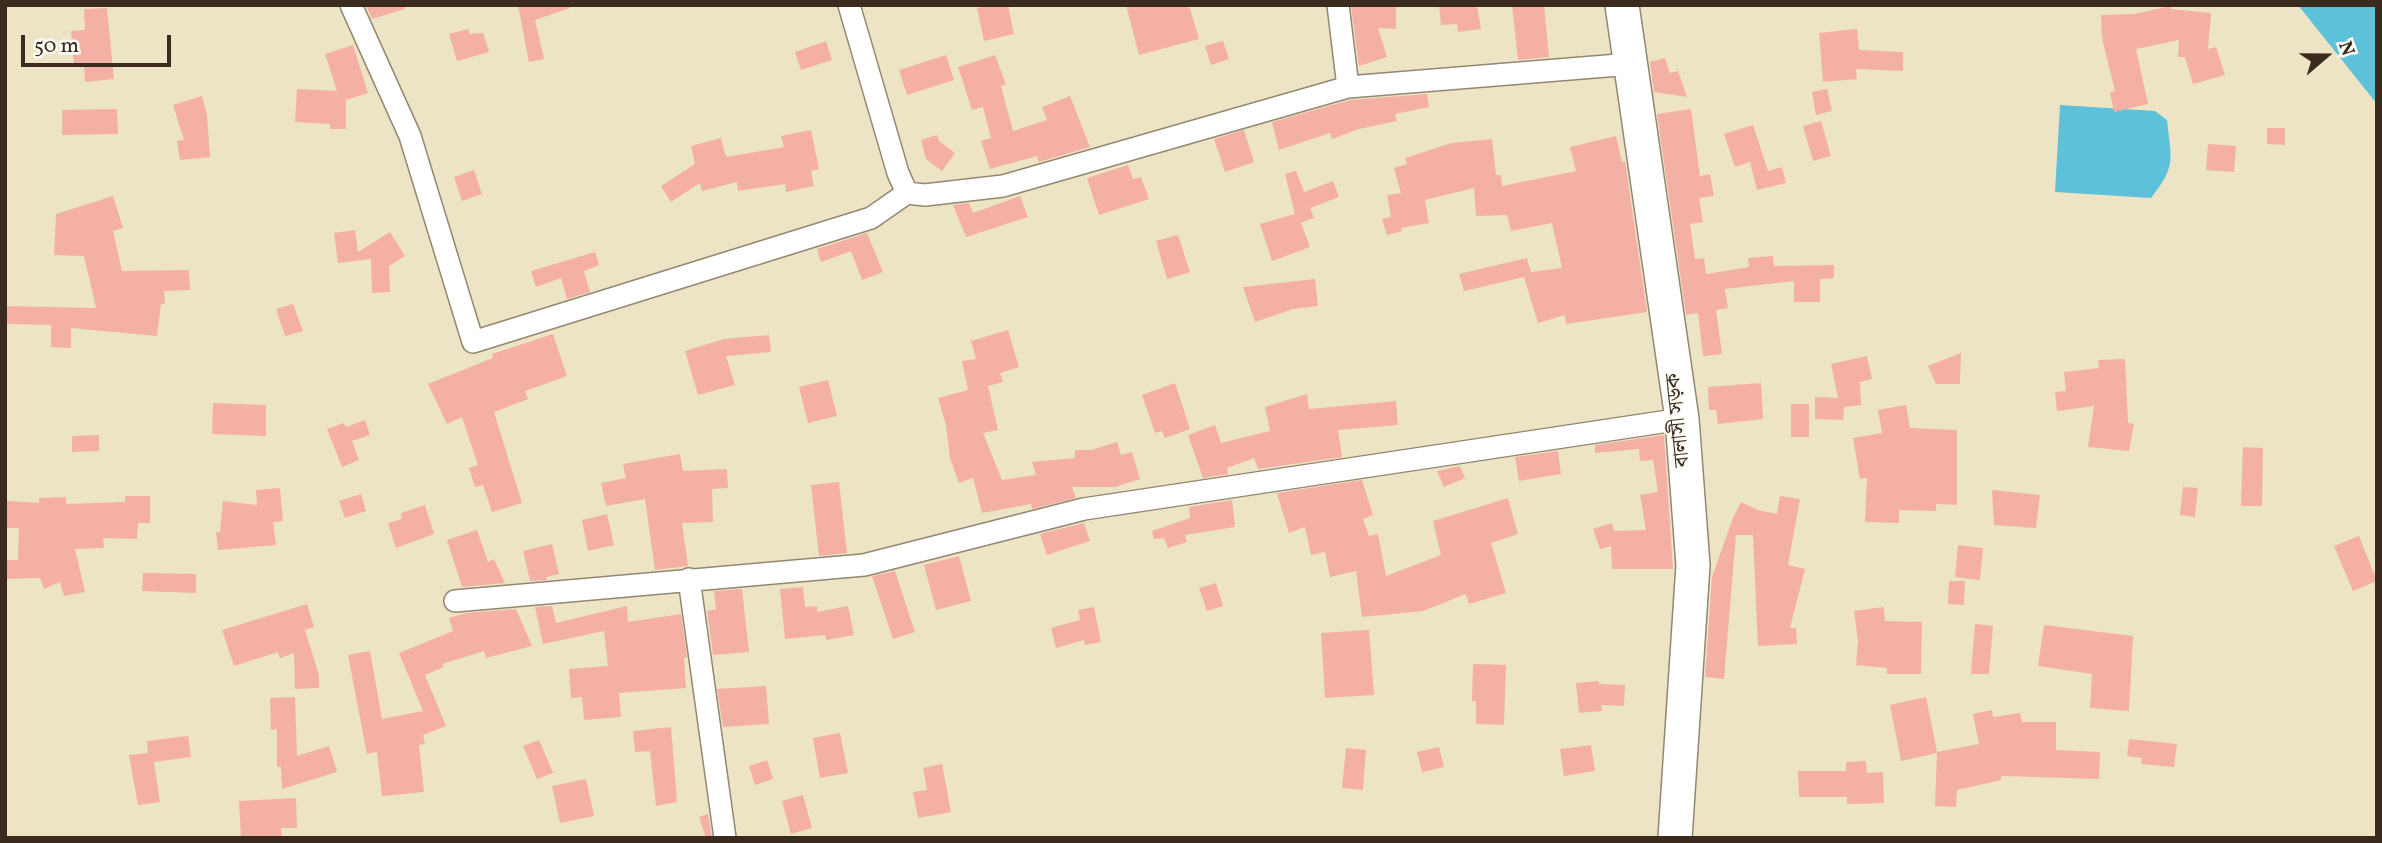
<!DOCTYPE html>
<html>
<head>
<meta charset="utf-8">
<style>
	body { margin:0 }
	#map { position:relative; width:2382px; height:843px; overflow:hidden; background:#ede4c6; font-family:Vollkorn,serif }
	canvas { display:block }
	.frame { position:absolute; inset:0; border:7px solid #3b2a1e; pointer-events:none }
	.north { position:absolute; left:2291px; top:21px; width:70px; height:70px; -webkit-text-stroke:5px #fdfcf7; paint-order:stroke; rotate:70deg; font-size:19px; font-weight:700; line-height:28px; text-align:center; color:#3b2a1e }
	.north::after { content:''; display:block; margin:auto; width:24px; height:32px; background:#3b2a1e; clip-path:polygon(50% 0,100% 100%,50% 72%,0 100%) }
	.scale { position:absolute; left:21px; top:35px; width:150px; height:32px; box-sizing:border-box; border:4px solid #3b2a1e; border-top:0; padding-left:9px; font-size:21px; line-height:24px; white-space:nowrap; color:#3b2a1e; -webkit-text-stroke:5px #fdfcf7; paint-order:stroke }
</style>
</head>
<body>
<div id="map">
<canvas width="2382" height="843"></canvas>
<div class="frame"></div>
<div class="north">N</div>
<div class="scale">50 m</div>
</div>
<script>
const c = document.querySelector('canvas').getContext('2d');
c.lineJoin = 'round';
function fill(path, color) {
  c.fillStyle = color;
  c.fill(path, 'evenodd');
}
function strokePath(path, color, width, dash) {
  c.strokeStyle = color;
  c.lineWidth = width;
  c.lineCap = dash ? 'butt' : 'round';
  c.setLineDash(dash || []);
  c.stroke(path);
}
function write(font, color, halo, rows, align = 'center') {
  c.font = font + ' Vollkorn,"Noto Serif Bengali",serif';
  c.lineWidth = 5;
  c.setLineDash([]);
  c.textBaseline = 'middle';
  c.strokeStyle = halo;
  c.fillStyle = color;
  for (const [text, x, y, turn = 0] of rows) {
    c.save();
    c.translate(x, y);
    c.rotate((+turn || 0) * Math.PI / 180);
    c.textAlign = isNaN(turn) ? turn : align;
    if (halo) c.strokeText(text, 0, 0);
    c.fillText(text, 0, 0);
    c.restore();
  }
}
const water = new Path2D(`
	M2298,5H2377V104Z
	M2060,105L2155,111L2167,120C2171,159 2177,165 2151,198L2055,192Z`);
const building = new Path2D(`
	M366,5H405V9L372,19Z
	M518,5H570V8L535,20L544,59L529,62Z
	M992,5H1008L1014,34L984,41L977,8Z
	M1126,5H1189L1199,39L1139,55Z
	M1439,5H1477L1481,29L1458,32L1457,24L1441,25Z
	M1512,5H1544L1549,57L1518,60Z
	M1351,6H1396V29L1378,28L1387,57L1359,66Z
	M2170,6L2171,9L2211,13L2208,49L2216,47L2225,75L2193,84L2185,57H2178L2179,40L2136,49L2148,104L2114,112L2110,92L2115,91L2102,38L2101,15L2135,14Z
	M107,8L114,79L85,82L84,63L74,64L71,31L85,30L84,9Z
	M468,29L470,34L483,33L489,52L457,61L449,34Z
	M1857,29L1859,50L1903,52V71L1856,69L1857,79L1823,82L1819,33Z
	M826,41L832,60L801,70L795,52Z
	M1223,41L1229,59L1211,65L1205,46Z
	M353,45L368,93L346,100V129H330V124L295,122L297,89L337,91L325,54Z
	M946,55L954,80L907,95L899,70Z
	M995,55L1006,84L1001,86L1013,131L1047,120L1042,107L1070,96L1090,147L1039,162L1037,156L990,169L981,141L991,138L983,107L972,110L958,67Z
	M1665,58L1670,73L1678,71L1687,97L1654,92L1650,62Z
	M1827,89L1832,111L1816,115L1812,92Z
	M1427,94L1429,107L1395,114L1397,121L1359,129L1332,139L1330,133L1279,150L1272,122L1350,100Z
	M202,96L207,115L210,157L180,160L177,141L184,140L173,105Z
	M117,109L118,134L62,135V110Z
	M1691,109L1700,176L1710,174L1714,196L1699,198L1703,222L1690,224L1695,259L1704,258L1706,274L1749,267L1748,258L1773,256L1774,266L1834,265V278L1820,279V302H1794V281L1725,289L1728,308L1716,310L1722,354L1703,356L1698,313L1686,315L1657,114Z
	M1821,121L1831,156L1813,161L1803,126Z
	M1753,125L1768,171L1782,167L1786,183L1757,190L1750,162L1735,167L1724,134Z
	M2267,128H2285V145L2267,144Z
	M811,130L819,169L811,171L814,186L786,192L785,184L738,191L737,182L702,191L700,183L671,202L661,186L695,164L691,146L721,138L726,157L784,147L781,136Z
	M1244,130L1254,162L1225,172L1214,139Z
	M937,135L939,141L955,153L942,171L926,159L921,140Z
	M1616,136L1622,162L1625,161L1647,312L1566,324L1565,315L1538,323L1524,277L1464,291L1459,274L1527,258L1531,272L1562,268L1552,223L1511,231L1507,215L1476,216L1474,188L1425,200L1429,223L1401,228L1402,231L1387,235L1382,219L1391,217L1387,195L1401,193L1394,168L1407,164L1405,158L1452,143L1492,139L1496,175H1501L1502,186L1576,171L1570,147Z
	M2208,144L2236,146L2234,172L2206,170Z
	M1128,165L1133,179L1141,177L1149,199L1099,215L1087,178Z
	M474,170L482,194L462,201L454,177Z
	M1296,171L1304,192L1333,181L1339,197L1310,208L1314,218L1301,223L1310,247L1272,261L1260,224L1295,214L1285,174Z
	M113,196L123,228L113,231L122,271L189,270L190,290L164,291L165,304H161L157,336L71,328V348L51,347V325L5,324V306L96,308L84,256L54,255L56,214Z
	M1020,196L1028,217L966,237L953,205L969,203L973,213Z
	M355,230L358,252L390,232L405,256L389,266L390,292L372,293L371,259L338,263L334,233Z
	M867,233L883,272L862,280L851,251L821,262L817,249Z
	M1178,235L1190,272L1167,279L1156,241Z
	M595,252L599,265L584,271L590,292L567,299L561,278L536,287L531,271Z
	M1315,279L1318,306L1293,309L1255,322L1243,287Z
	M293,304L303,331L285,336L276,309Z
	M1008,330L1019,367L1000,373L1003,382L988,386L998,430L983,433L1002,480L1036,475L1032,462L1075,458V450H1091L1117,442L1121,455L1132,452L1140,479L1115,487H1072L1076,498L1032,509L1031,504L982,513L973,478L959,483L950,458L946,425L938,398L968,390L962,361L976,359L971,341Z
	M553,334L567,376L525,391L528,399L494,412L522,503L492,512L483,485L475,487L469,468L478,465L462,417L447,424L428,384L493,358L492,354Z
	M769,335L771,352L726,356L735,385L698,395L685,351L724,339Z
	M1961,353L1960,384H1936L1928,366Z
	M1867,356L1872,379L1860,382L1861,405L1844,407L1843,420L1815,419V397L1838,398L1831,364Z
	M2125,359L2128,423L2134,424L2129,451L2088,447L2094,406L2057,411L2055,392L2066,391L2064,372L2099,368L2098,360Z
	M828,380L837,416L808,423L799,387Z
	M1175,383L1190,429L1165,438L1162,431L1155,433L1142,395Z
	M1761,383L1763,419L1718,424L1716,410H1709L1708,387Z
	M1307,394L1309,409L1396,401L1398,425L1338,430L1342,457L1258,469L1254,458L1227,468L1228,474L1203,478L1188,435L1215,425L1221,443L1270,431L1265,407Z
	M213,403L266,405V436L212,434Z
	M1791,404H1809V437H1791Z
	M1906,405L1910,428L1957,430V505L1936,504V511L1899,510V523L1865,522L1867,478L1860,479L1853,438L1882,433L1878,410Z
	M365,420L370,435L352,441L359,460L342,467L327,429L344,423L346,427Z
	M99,435V451L72,452V436Z
	M1664,435L1673,569H1612L1611,546L1600,549L1593,529L1612,523L1614,531L1646,530L1640,495L1658,492L1653,460L1640,461L1639,449L1595,453V445Z
	M2243,447L2263,448L2262,506H2241Z
	M1558,451L1561,474L1519,481L1515,457Z
	M680,454L683,471L727,469L728,488L712,489L713,522L682,523L688,566L655,570L645,499L606,506L601,483L626,478L623,464Z
	M1460,466L1465,478L1444,487L1437,471Z
	M1362,480L1373,515L1363,519L1369,536L1378,534L1386,576L1441,555L1433,521L1508,498L1518,534L1491,543L1506,593L1469,604L1466,594L1423,611L1362,617L1356,571L1330,577L1325,552L1311,555L1305,527L1289,533L1277,493Z
	M839,482L847,553L819,556L811,485Z
	M2183,487L2198,488L2195,517L2180,515Z
	M280,488L283,521L273,522L276,545L218,550L216,532H220L223,501L257,505L256,490Z
	M1992,490L2040,495L2036,528L1994,525Z
	M361,494L366,511L345,518L339,501Z
	M125,496H150V523H138L137,539L103,538L104,548L75,549L85,592L64,596L60,582L44,589L40,578L5,579V560H18L19,528H6L7,501L39,503V498L66,497V504L125,502Z
	M1780,496L1800,499L1788,565L1805,569L1790,628H1796L1797,644L1758,646L1753,535H1736L1724,679L1705,677L1712,577L1733,518L1741,502L1758,510L1777,514Z
	M1232,500L1235,527L1185,535L1187,542L1168,548L1164,538L1154,539L1152,531L1190,518L1189,507Z
	M425,505L434,534L396,548L388,523L402,519L401,513Z
	M607,514L614,545L588,551L582,520Z
	M1084,523L1090,541L1047,555L1040,534Z
	M477,530L488,562L494,559L505,583L462,587L447,540Z
	M2359,536L2377,581L2353,591L2334,546Z
	M552,544L559,574L546,577L547,580L530,581L523,551Z
	M1958,545L1983,548L1980,580L1955,577Z
	M959,556L971,601L936,610L924,565Z
	M895,571L915,632L893,639L872,576Z
	M143,573L196,574V593L142,591Z
	M1949,581H1965L1964,605L1948,604Z
	M1216,583L1223,606L1207,611L1199,588Z
	M803,587L805,607L817,606V612L848,606L854,635L826,640L825,635L785,639L780,589Z
	M742,589L749,652L713,655L707,611L716,609L714,591Z
	M307,604L314,627L305,630L319,675V688L295,689L294,653L280,658L278,652L234,666L222,630Z
	M552,606L556,623L627,606L628,622L681,614L687,657L684,658L686,688L619,693L621,717L584,720L582,697L571,698L569,669L608,666L604,631L543,644L535,607Z
	M1094,607L1101,642L1085,645L1084,640L1056,648L1051,628L1080,620L1078,610Z
	M1884,607L1885,621L1922,622L1921,674H1887V668L1856,665L1858,641L1854,611Z
	M516,609L532,646L486,658L484,651L442,664L444,667L425,675L446,726L423,735L425,744L419,745L424,792L382,796L377,752L367,754L348,655L370,651L382,719L423,711L399,653L453,631L449,618L466,613Z
	M1975,624L1993,626L1989,674H1971Z
	M2044,625L2133,636L2129,711L2090,708L2092,674L2038,666Z
	M1369,630L1374,695L1325,698L1321,633Z
	M1473,664L1506,665L1504,725L1476,724V701H1472Z
	M1599,681V684L1625,685L1624,706L1601,705L1602,711L1579,713L1576,683Z
	M766,686L769,724L723,727L717,689Z
	M295,697L297,756L329,746L337,772L282,789L281,767H277V729L271,730L270,698Z
	M1926,697L1937,752L1979,744L1973,714L1992,710L1993,717L2020,713L2022,722H2056V750L2100,752L2099,779L2001,776V780L1957,790L1956,807L1935,806L1937,753L1901,761L1890,705Z
	M671,727L677,802L656,806L650,751L635,752L633,731Z
	M840,733L848,773L820,778L813,738Z
	M188,736L191,757L154,762L160,802L138,805L129,755L148,753L147,741Z
	M2129,739L2177,744L2174,767L2141,764L2142,758L2127,756Z
	M539,740L553,773L537,779L523,746Z
	M1591,745L1595,771L1564,776L1560,749Z
	M1439,747L1444,767L1422,772L1417,752Z
	M1346,748L1366,750L1363,790L1342,788Z
	M767,760L773,779L755,785L749,766Z
	M1866,761L1867,773L1883,772L1884,803L1847,804V797H1799L1798,771H1846V762Z
	M942,764L951,812L918,818L913,792L927,790L923,768Z
	M586,779L594,816L560,823L552,786Z
	M803,795L812,828L791,834L782,801Z
	M296,798L297,828H281L282,838H241L239,801Z
	M708,814L712,838H706L699,817Z`);
const street = new Path2D(`
	M351,5L410,136L473,342L871,218L907,193L925,195L1003,186L1348,87L1631,64
	M849,5L898,173L907,193
	M1338,5L1348,87
	M689,579L725,838
	M455,601L864,565L1084,509L1682,419`);
const primary = new Path2D(`
	M1622,5L1682,419L1693,565L1675,838`);
const streetNames = [
	["বালাসী সড়ক",1680,420,-96]
];
fill(water, '#5cc1d9');
fill(building, '#f4b0a4');
strokePath(street, '#948772', 24);
strokePath(primary, '#948772', 36);
strokePath(street, '#fff', 21);
strokePath(primary, '#fff', 33);
write('21px', '#3b2a1e', '#fdfcf7', streetNames);
</script>
</body>
</html>
